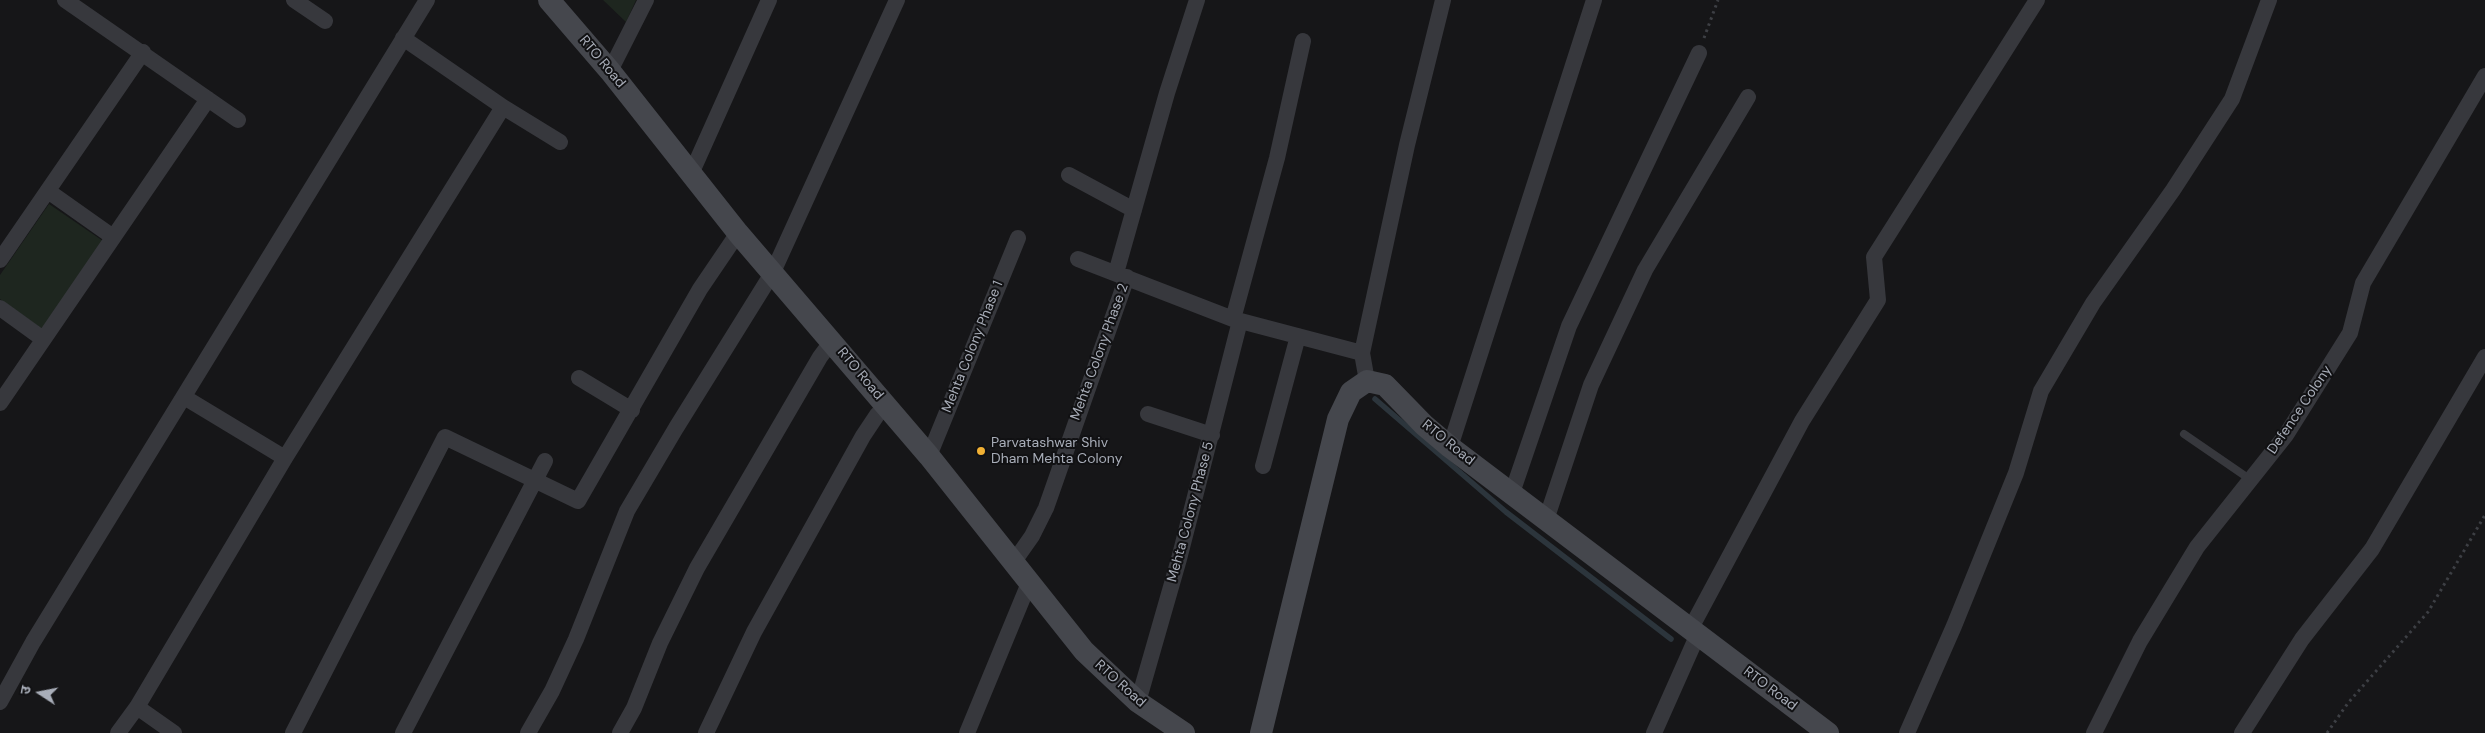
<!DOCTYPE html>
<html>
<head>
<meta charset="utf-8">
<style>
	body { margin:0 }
	#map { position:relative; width:2485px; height:733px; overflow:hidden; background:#161618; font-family:"DM Sans","Noto Sans Devanagari",sans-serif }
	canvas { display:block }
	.north { position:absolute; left:15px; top:668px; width:50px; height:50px; -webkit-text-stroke:4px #111113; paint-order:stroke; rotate:281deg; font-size:14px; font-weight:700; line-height:20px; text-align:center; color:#a8adb8 }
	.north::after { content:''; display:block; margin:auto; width:18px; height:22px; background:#a8adb8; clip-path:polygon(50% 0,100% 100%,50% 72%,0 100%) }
</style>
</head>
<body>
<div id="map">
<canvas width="2485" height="733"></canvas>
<div class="north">उ</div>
</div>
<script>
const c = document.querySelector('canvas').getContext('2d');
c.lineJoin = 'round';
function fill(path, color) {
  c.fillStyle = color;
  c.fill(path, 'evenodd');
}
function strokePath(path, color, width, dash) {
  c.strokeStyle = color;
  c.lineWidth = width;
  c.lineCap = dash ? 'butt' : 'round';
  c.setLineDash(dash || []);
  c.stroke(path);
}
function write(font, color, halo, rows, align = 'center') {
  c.font = font + ' "DM Sans",sans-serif';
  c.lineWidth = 4;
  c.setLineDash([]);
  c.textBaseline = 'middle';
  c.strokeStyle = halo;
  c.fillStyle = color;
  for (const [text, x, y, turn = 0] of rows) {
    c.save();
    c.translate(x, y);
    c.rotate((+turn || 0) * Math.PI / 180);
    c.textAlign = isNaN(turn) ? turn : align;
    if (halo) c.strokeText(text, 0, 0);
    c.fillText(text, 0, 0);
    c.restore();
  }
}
const green = new Path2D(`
	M603,0H636L626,22Z
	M49,204L103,241L42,329L0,299V275Z`);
const stream = new Path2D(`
	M1375,399L1506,512L1671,639`);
const path = new Path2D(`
	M1704,38L1718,0
	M2327,733L2348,703L2428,612L2485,515`);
const lane = new Path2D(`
	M2184,434L2251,480`);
const street = new Path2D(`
	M65,0L238,120
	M294,0L325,21
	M403,38L503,107L560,142
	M610,71L646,0
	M691,174L769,0
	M1069,175L1134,210
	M48,191L113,237
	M1078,259L1233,319L1362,353
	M0,260L143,52
	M1116,273L1167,93L1197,0
	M0,308L43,339
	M1233,319L1277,158L1303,41
	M579,378L632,410
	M1367,381L1362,353L1407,145L1443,0
	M184,397L285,458
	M0,403L208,99
	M1148,414L1212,435
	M1450,447L1594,0
	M929,456L1018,238
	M1263,466L1298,336
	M1512,493L1569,326L1699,53
	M1546,520L1591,385L1645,270L1748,97
	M1013,563L1032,536L1046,508L1127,277
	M1691,628L1802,421L1878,300L1874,257L2037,0
	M0,702L33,642L427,0
	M1138,702L1179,559L1240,321
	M137,707L174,733
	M118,733L137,707L285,458L503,107
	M293,733L445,437L578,501L700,289L738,233
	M403,733L545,461
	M528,733L552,691L576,639L627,511L676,428L773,272L897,0
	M620,733L634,708L660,643L697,568L820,357L832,341
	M706,733L754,632L863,436L877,415L887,405
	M967,733L1029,583
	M1654,733L1698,634
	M1907,733L1954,626L2016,473L2041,391L2093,303L2173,190L2232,99L2269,0
	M2094,733L2140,641L2197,547L2286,435L2350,333L2363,283L2485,76
	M2242,733L2302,639L2372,549L2485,357`);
const secondary = new Path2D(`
	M549,0L610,71L738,233L929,456L1084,651L1138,702L1184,733
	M1261,733L1338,419L1351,392L1367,381L1385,385L1424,425L1450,447L1828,733`);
const markers = [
	[981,451,5,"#f2b134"]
];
const streetNames = [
	["RTO Road",602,62,50],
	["Mehta Colony Phase 1",973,347,-68],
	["Mehta Colony Phase 2",1100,352,-70],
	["RTO Road",860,374,50],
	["Defence Colony",2300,410,-56],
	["RTO Road",1448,443,39],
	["Mehta Colony Phase 5",1191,512,-75],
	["RTO Road",1120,684,42],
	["RTO Road",1770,689,37]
];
const poiNames = [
	["Parvatashwar Shiv",991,443],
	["Dham Mehta Colony",991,459]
];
fill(green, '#1e261f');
strokePath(stream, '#2c353c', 5.5);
strokePath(path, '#3d3f44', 3, [2.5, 4]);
strokePath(lane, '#37383d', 8);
strokePath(street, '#37383d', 16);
strokePath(secondary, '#45474d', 22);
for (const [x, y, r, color] of markers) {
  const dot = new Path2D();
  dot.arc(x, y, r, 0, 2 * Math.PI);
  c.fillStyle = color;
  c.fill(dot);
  strokePath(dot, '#111113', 2);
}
write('14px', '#a8adb8', '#111113', streetNames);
write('14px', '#a8adb8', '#111113', poiNames, 'left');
</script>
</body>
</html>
